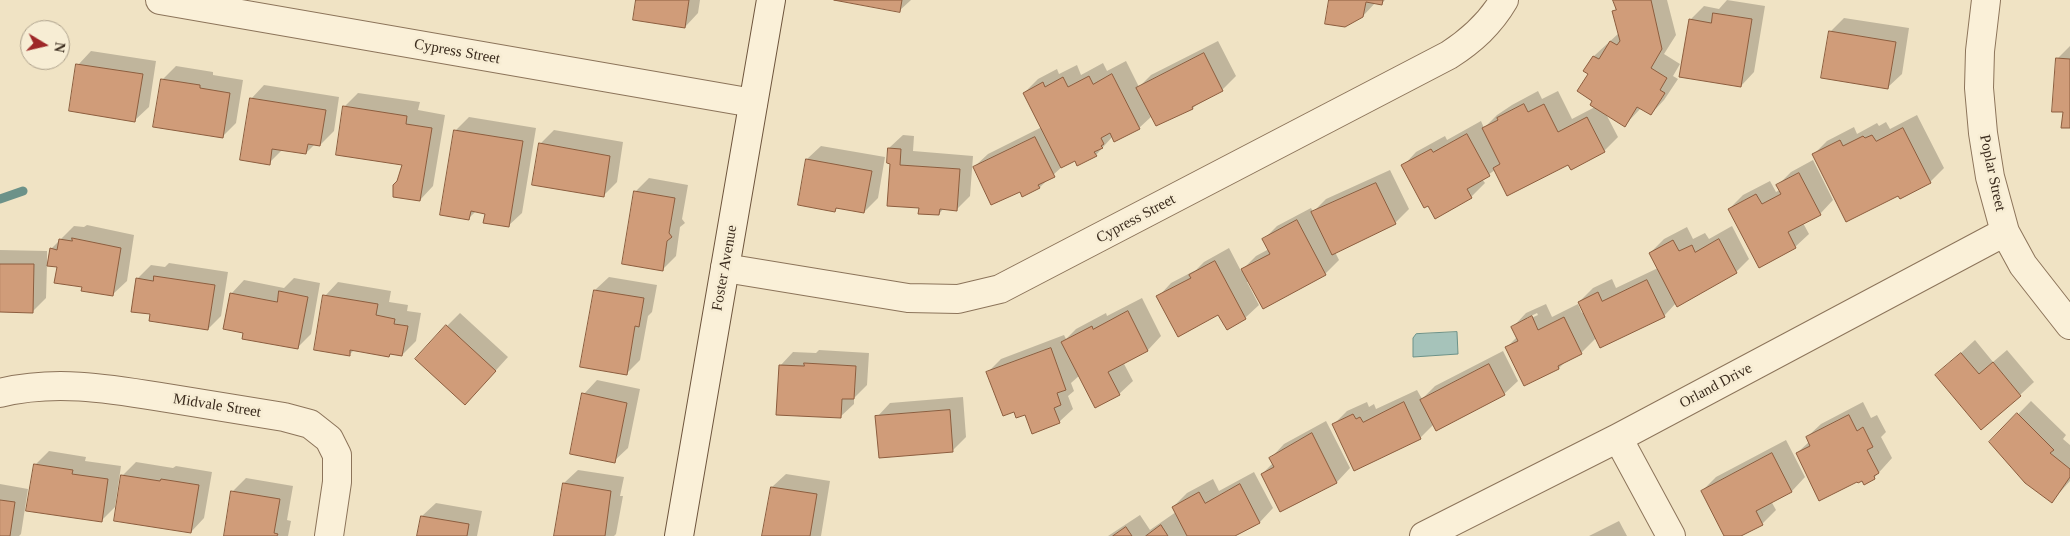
<!DOCTYPE html>
<html>
<head>
<meta charset="utf-8">
<style>
	body { margin:0 }
	#map { position:relative; width:2070px; height:536px; overflow:hidden; background:#f0e3c4; font-family:Georgia,serif }
	canvas { display:block }
	.north { position:absolute; left:20px; top:20px; width:50px; height:50px; box-sizing:border-box; background:#f7edd4; border:1px solid #aca08b; border-radius:50%; rotate:99deg; font-size:14px; font-weight:700; line-height:20px; text-align:center; color:#3b2c1e }
	.north::after { content:''; display:block; margin:auto; width:18px; height:22px; background:#9e2728; clip-path:polygon(50% 0,100% 100%,50% 72%,0 100%) }
</style>
</head>
<body>
<div id="map">
<canvas width="2070" height="536"></canvas>
<div class="north">N</div>
</div>
<script>
const c = document.querySelector('canvas').getContext('2d');
c.lineJoin = 'round';
function fill(path, color) {
  c.fillStyle = color;
  c.fill(path, 'evenodd');
}
function strokePath(path, color, width, dash) {
  c.strokeStyle = color;
  c.lineWidth = width;
  c.lineCap = dash ? 'butt' : 'round';
  c.setLineDash(dash || []);
  c.stroke(path);
}
function write(font, color, halo, rows, align = 'center') {
  c.font = font + ' Georgia,serif';
  c.lineWidth = 5;
  c.setLineDash([]);
  c.textBaseline = 'middle';
  c.strokeStyle = halo;
  c.fillStyle = color;
  for (const [text, x, y, turn = 0] of rows) {
    c.save();
    c.translate(x, y);
    c.rotate((+turn || 0) * Math.PI / 180);
    c.textAlign = isNaN(turn) ? turn : align;
    if (halo) c.strokeText(text, 0, 0);
    c.fillText(text, 0, 0);
    c.restore();
  }
}
const water = new Path2D(`
	M1457,332L1458,354L1413,357V338L1416,334Z`);
const shadow = new Path2D(`
	M637,0H700L698,13L685,27Z
	M835,0H911L899,11Z
	M1330,0H1385L1382,3L1376,2L1363,16Z
	M1614,0H1667L1676,35L1664,54L1680,64L1673,76L1678,79L1664,100L1651,114L1641,108L1625,125L1606,114L1618,137L1604,151L1568,163L1495,170L1482,179L1485,183L1471,197L1403,166L1416,152L1445,136L1447,140L1481,121L1484,128L1497,115L1512,105L1538,91L1542,99L1558,91L1572,119L1595,107L1590,73L1585,71L1594,56L1619,33L1614,12L1617,9Z
	M1727,0L1765,6L1754,72L1741,86L1690,20L1704,6L1719,9Z
	M1844,18L1909,28L1902,74L1888,87L1830,32Z
	M1218,41L1236,76L1222,90L1200,101L1193,108L1157,125L1152,116L1139,128L1113,136L1096,155L1075,159L1065,164L1040,187L1021,190L974,167L988,154L1042,127L1024,93L1038,79L1057,69L1059,74L1077,65L1081,75L1103,63L1107,71L1126,61L1139,87L1151,75Z
	M2070,46V127L2064,111L2058,58Z
	M91,51L156,61L149,107L135,120L78,65Z
	M176,66L213,72V75L243,80L236,123L222,137L163,79Z
	M264,85L339,97L334,131L320,145L315,144L306,153L283,149L269,163L251,99Z
	M358,93L420,102L418,110L445,115L433,186L420,200L398,182L404,164L345,106Z
	M1917,115L1944,168L1930,182L1899,194L1814,154L1827,141L1854,127L1857,134L1877,123L1879,126L1886,122L1890,129Z
	M469,117L536,128L522,213L508,226L486,213L476,211L469,218L441,214L456,130Z
	M554,130L623,142L617,182L603,196L540,144Z
	M903,135L914,136L913,151L973,156L970,196L957,209L944,208L939,214L920,207L891,163L889,148Z
	M821,146L885,157L878,198L864,212L838,207L835,210L807,159Z
	M1813,160L1833,200L1820,214L1803,223L1809,234L1795,247L1729,209L1743,195L1770,181L1776,192L1780,190L1778,185L1791,172Z
	M1390,170L1409,209L1395,223L1335,252L1339,260L1325,274L1247,282L1259,305L1245,318L1219,313L1158,297L1171,283L1196,270L1204,262L1229,248L1241,271L1256,256L1269,249L1264,239L1277,226L1311,208L1313,212L1326,199Z
	M649,178L688,185L682,219L685,223L680,227L676,256L662,270L635,192Z
	M87,225L134,235L127,281L113,294L83,286L58,266L47,265L46,298L32,312L0,311V250L47,251V263H49L51,249L74,226L84,227Z
	M1732,226L1749,259L1736,272L1676,303L1664,316L1596,338L1581,353L1566,361L1559,368L1525,384L1507,347L1517,337L1513,327L1526,313L1546,304L1552,317L1578,304L1582,313L1584,312L1579,302L1593,288L1612,279L1616,288L1658,268L1650,253L1664,239L1687,227L1693,239L1705,233L1709,239ZM1537,313L1538,315L1527,320V318Z
	M169,263L228,272L221,316L208,329L151,313L137,279L151,265L165,267Z
	M609,277L657,285L652,312L648,316L640,360L626,374L595,290Z
	M294,278L320,283L311,334L297,348L244,332L231,294L244,280L284,288Z
	M338,282L391,291L389,302L408,305L407,311L421,313L416,341L402,355L391,353L389,355L354,350L349,355L325,296Z
	M1142,298L1161,336L1148,350L1123,362L1133,381L1119,394L1080,375L1071,383L1074,391L1068,396L1073,409L1059,422L1015,411L988,372L1001,359L1064,335L1066,339L1076,329L1106,313L1107,316Z
	M460,313L508,357L478,390L447,326Z
	M1975,340L1993,362L2007,350L2034,382L2020,395L1937,375Z
	M819,350L869,353L867,385L854,398V404L840,417L780,366L793,352L816,353Z
	M1503,351L1518,381L1504,394L1434,424L1420,438L1334,424L1347,411L1367,402L1369,407L1374,404L1376,409L1417,390L1422,399L1435,386Z
	M597,380L640,389L628,448L614,461L584,394Z
	M963,397L966,437L952,451L877,417L890,403Z
	M2031,401L2066,435L2063,439L2070,445V481L2052,501L1991,442Z
	M1863,402L1871,418L1877,415L1886,432L1881,437L1892,458L1874,478L1863,480L1797,453L1809,442L1807,437L1821,424Z
	M1326,421L1350,468L1337,482L1280,510L1262,474L1273,463L1271,458L1284,444Z
	M1786,440L1805,477L1792,491L1771,501L1776,510L1762,524L1738,536H1725L1702,491L1716,477Z
	M49,451L86,457L85,461L121,466L115,507L101,521L35,465Z
	M136,462L173,468L176,466L212,472L204,518L191,532L123,475Z
	M578,470L624,477L620,496H623L616,534L614,536H555L564,483Z
	M1254,472L1273,508L1260,522L1232,536H1108L1140,515L1150,530L1176,512L1173,507L1187,493L1213,479L1219,491Z
	M786,474L830,481L821,536H764L772,487Z
	M246,478L293,486L287,520L291,521L288,536H225L232,492Z
	M0,484L28,489L21,534L19,536H0Z
	M436,503L482,511L477,536H417L422,516Z
	M1619,521L1627,536H1589Z`);
const stream = new Path2D(`
	M0,199L23,191`);
const building = new Path2D(`
	M636,0H689L685,28L633,20Z
	M834,0H902L900,12Z
	M1329,0H1383L1382,5L1366,2L1363,17L1345,27L1325,24Z
	M1613,0H1651L1662,49L1651,68L1667,78L1660,90L1665,93L1651,115L1637,107L1625,127L1590,105L1592,101L1577,91L1588,74L1583,71L1593,56L1599,59L1610,41L1617,45L1620,41L1612,11L1616,10Z
	M1713,13L1752,19L1741,87L1679,77L1689,19L1711,23Z
	M1829,31L1896,42L1888,89L1821,78Z
	M1204,53L1223,91L1192,107L1193,109L1156,126L1136,88Z
	M2056,58L2070,59V128H2061L2063,112H2052Z
	M76,64L143,74L135,122L69,111Z
	M1112,74L1140,129L1114,142L1110,133L1101,138L1104,144L1101,146L1103,148L1094,152L1097,156L1077,166L1075,161L1061,168L1023,93L1043,82L1045,87L1063,77L1068,87L1089,76L1093,84Z
	M161,79L200,85V88L230,93L223,138L153,127Z
	M250,98L326,110L320,146L308,144L306,154L272,149L270,165L240,160Z
	M1524,104L1528,112L1544,104L1558,132L1587,117L1605,152L1571,170L1568,165L1507,196L1493,168L1500,164L1482,128L1498,120L1497,118Z
	M343,106L407,116L406,124L432,128L420,201L393,197V185L397,181L402,165L336,155Z
	M1903,128L1931,183L1900,199L1898,196L1846,222L1812,154L1840,140L1843,146L1863,136L1865,138L1872,135L1876,141Z
	M454,130L523,141L509,227L483,223L485,214L471,211L469,220L440,215Z
	M1467,134L1490,176L1467,189L1472,198L1435,219L1428,206L1424,208L1401,165L1431,149L1433,152Z
	M1035,137L1055,177L1038,185L1040,188L1022,197L1020,192L991,205L973,167Z
	M539,143L610,156L604,197L532,185Z
	M888,148L901,149L900,165L960,169L957,211L940,209L939,215L918,214L919,208L887,206L890,164L887,163Z
	M806,159L872,171L864,213L836,208L835,212L798,205Z
	M1799,173L1821,215L1788,232L1796,248L1759,268L1728,209L1756,194L1762,204L1781,194L1776,185Z
	M1376,183L1396,224L1332,255L1311,212Z
	M634,191L675,198L669,233L672,237L667,241L663,271L622,264Z
	M1297,220L1326,275L1263,309L1241,269L1270,254L1262,239Z
	M72,238L121,248L113,296L81,291L82,287L54,283L57,267L47,266L50,248L57,250L59,239L72,241Z
	M1719,239L1737,273L1677,307L1649,253L1673,240L1679,251L1692,245L1695,252Z
	M1215,261L1246,319L1227,330L1218,315L1178,337L1156,296L1191,278L1189,275Z
	M0,264H34L33,313L0,312Z
	M154,276L215,285L208,330L149,321L150,314L131,312L136,278L153,281Z
	M1647,280L1665,317L1600,348L1578,302L1598,292L1602,301Z
	M594,290L644,298L639,327L635,326L627,375L580,367Z
	M279,291L308,297L298,349L242,339L243,333L223,329L230,293L277,302Z
	M323,295L378,304L376,315L395,319L394,324L408,326L402,356L390,354L389,357L350,350V356L314,350Z
	M1128,311L1148,351L1108,372L1120,395L1095,408L1061,342L1092,326L1093,329Z
	M1532,316L1538,330L1564,317L1582,354L1558,366L1559,369L1524,386L1505,347L1518,341L1511,327Z
	M446,325L496,371L465,405L415,359Z
	M1051,348L1066,390L1057,393L1061,405L1054,408L1060,423L1032,434L1025,415L1016,418L1014,412L1003,416L986,372Z
	M1961,353L1979,374L1993,362L2021,396L1981,430L1935,375Z
	M804,363L856,366L854,399H842L841,418L776,415L779,365L804,366Z
	M1489,364L1505,395L1436,431L1420,400Z
	M582,393L627,403L615,463L570,454Z
	M1404,402L1421,439L1354,471L1332,424L1353,414L1356,419L1360,417L1363,422Z
	M950,410L953,452L879,458L875,416Z
	M2017,413L2054,450L2050,453L2070,469V477L2052,503L2025,483L1989,442Z
	M1849,415L1857,431L1863,427L1873,447L1867,450L1879,473L1874,476L1875,479L1864,485L1862,481L1858,483L1857,482L1819,501L1796,453L1810,446L1806,437Z
	M1312,433L1337,483L1280,512L1261,474L1274,467L1269,458Z
	M1772,453L1792,492L1756,511L1763,525L1741,536H1724L1701,491Z
	M34,464L73,470L72,474L108,479L102,522L26,511Z
	M121,475L160,481L161,479L199,485L191,533L114,521Z
	M563,483L611,491L605,536H554Z
	M1240,484L1260,523L1235,536H1187L1172,507L1199,492L1205,503Z
	M771,487L817,494L810,536H762Z
	M231,491L280,499L274,533L278,534L277,536H224Z
	M0,500L15,502L10,536H0Z
	M421,516L469,524L467,536H417Z
	M1161,525L1168,536H1146Z
	M1126,527L1132,536H1113Z`);
const street = new Path2D(`
	M160,0L753,103
	M1986,0L1980,51L1979,88L1983,133L1990,177L2005,232L2023,265L2070,325
	M725,268L908,298L958,299L1000,289L1449,55C1472,40 1490,24 1504,0
	M0,393C56,379 111,389 167,398C206,404 245,411 284,417L310,424L329,439L337,455V482L329,536
	M1618,438L1671,536
	M1424,536L1618,438L2005,232`);
const secondary = new Path2D(`
	M679,536L771,0`);
const streetNames = [
	["Cypress Street",457,52,10],
	["Poplar Street",1992,173,78],
	["Cypress Street",1136,219,-28],
	["Foster Avenue",725,268,-80],
	["Orland Drive",1716,386,-28],
	["Midvale Street",217,406,9]
];
fill(water, '#a6c3ba');
strokePath(water, '#6c9289', 1);
fill(shadow, '#0003');
strokePath(stream, '#6c9289', 9);
fill(building, '#d09c79');
strokePath(building, '#8c5d3e', 1);
strokePath(street, '#8c745a', 30);
strokePath(secondary, '#6e553d', 30);
strokePath(street, '#faf0d8', 28);
strokePath(secondary, '#faf0d8', 28);
write('15px', '#3b2c1e', '#f7edd4', streetNames);
</script>
</body>
</html>
